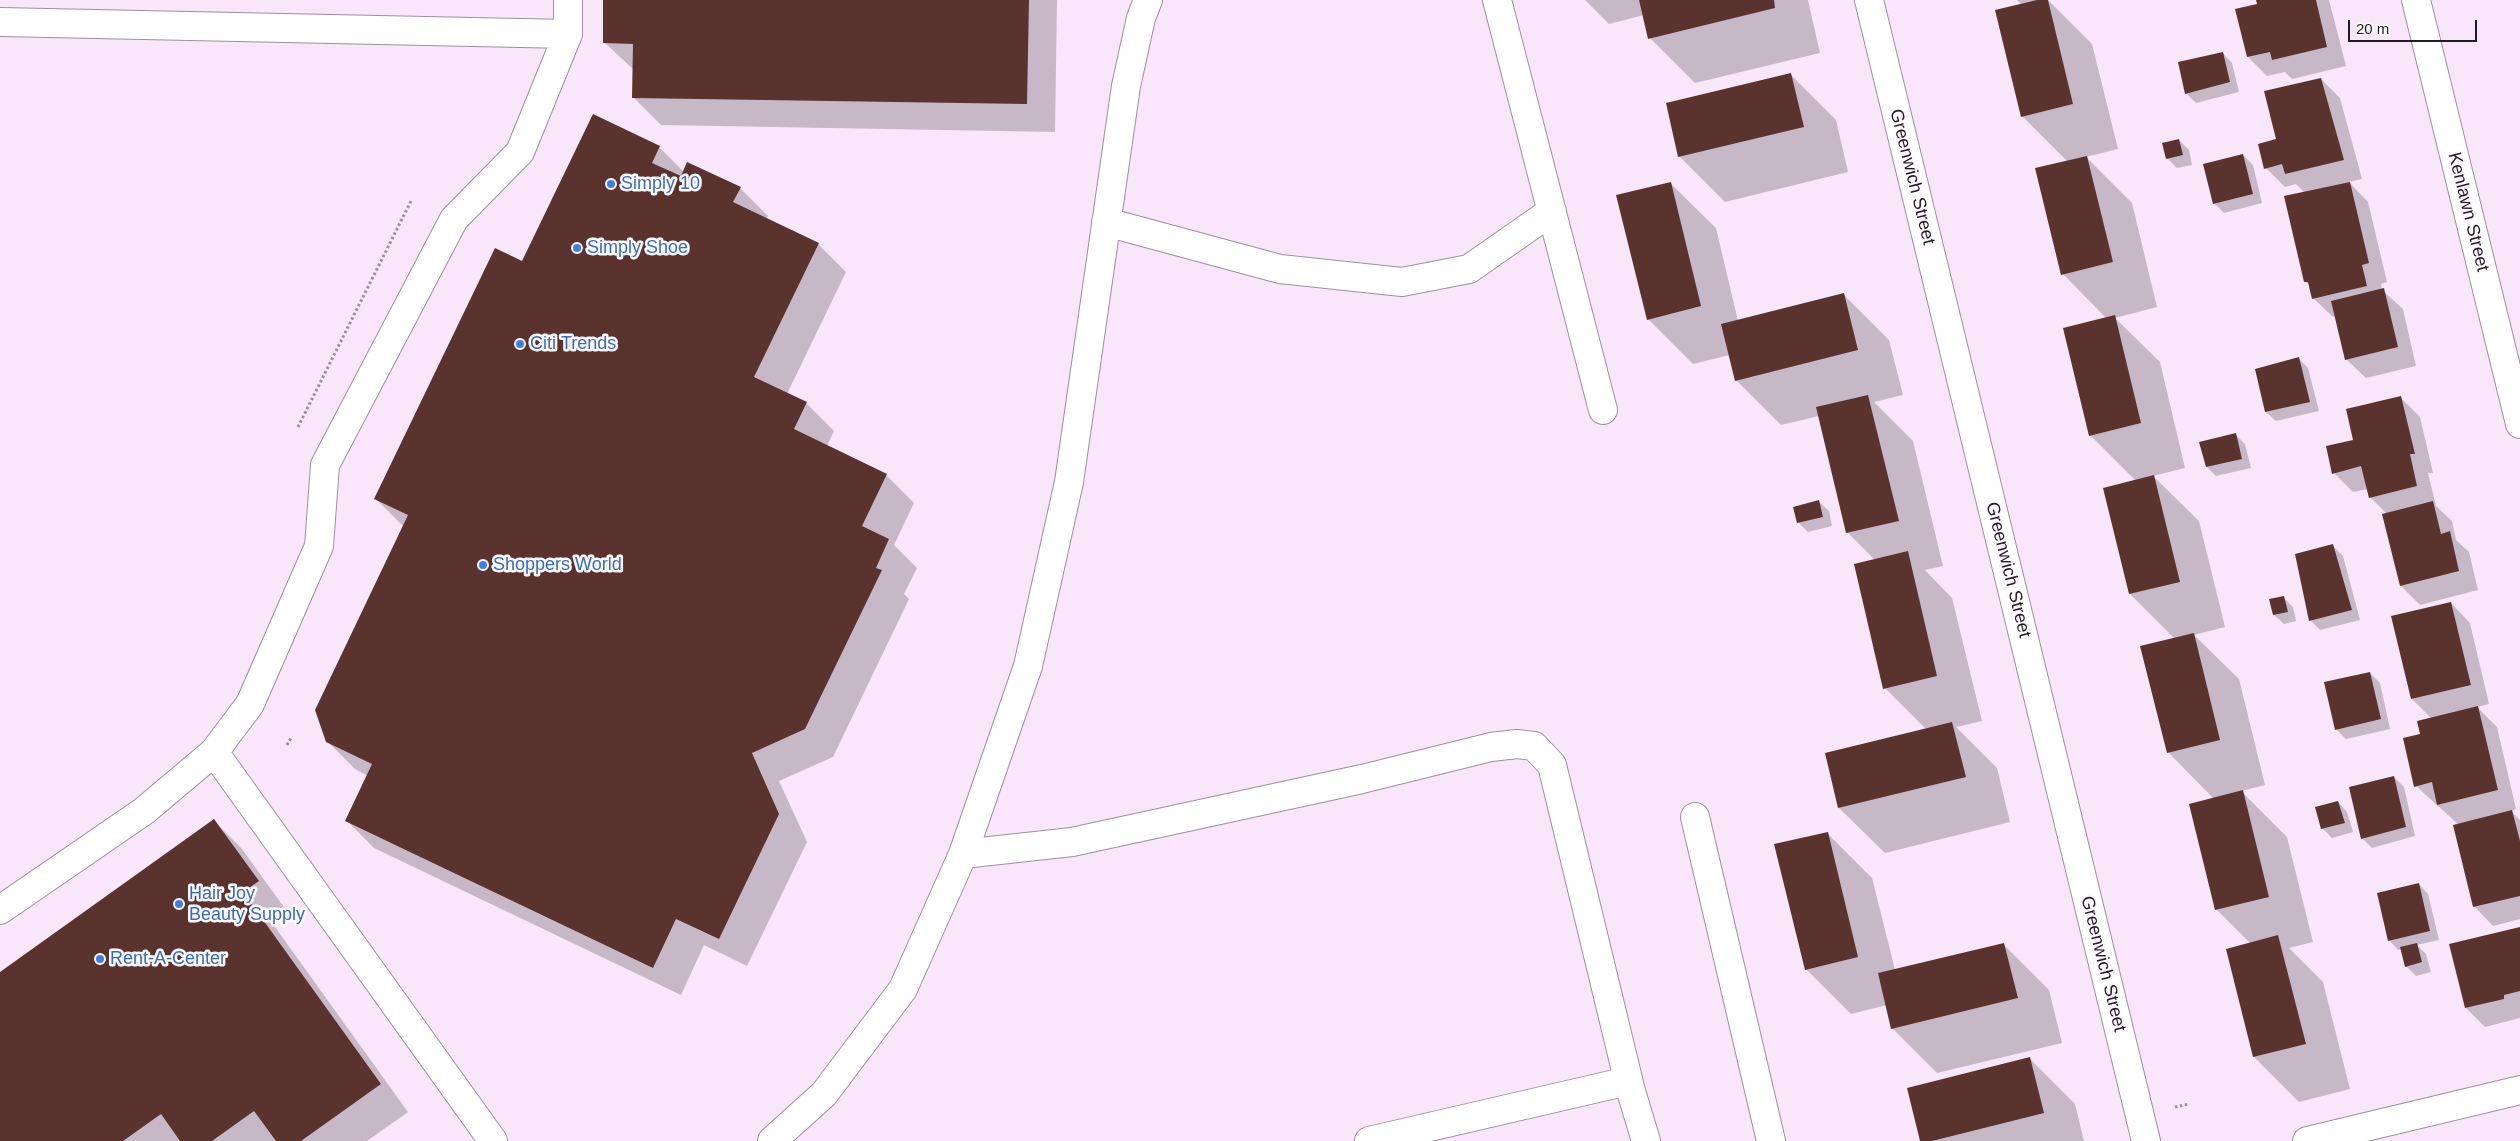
<!DOCTYPE html>
<html>
<head>
<meta charset="utf-8">
<style>
	body { margin:0 }
	#map { position:relative; width:2520px; height:1141px; overflow:hidden; background:#f9e6fa; font-family:Arial,sans-serif }
	canvas { display:block }
	.scale { position:absolute; left:2348px; top:20px; width:129px; height:22px; box-sizing:border-box; border:2px solid #221b23; border-top:0; padding-left:6px; font-size:15px; line-height:18px; white-space:nowrap; color:#221b23; -webkit-text-stroke:4px #fdf9fd; paint-order:stroke }
</style>
</head>
<body>
<div id="map">
<canvas width="2520" height="1141"></canvas>
<div class="scale">20 m</div>
</div>
<script>
const c = document.querySelector('canvas').getContext('2d');
c.lineJoin = 'round';
function fill(path, color) {
  c.fillStyle = color;
  c.fill(path, 'evenodd');
}
function strokePath(path, color, width, dash) {
  c.strokeStyle = color;
  c.lineWidth = width;
  c.lineCap = dash ? 'butt' : 'round';
  c.setLineDash(dash || []);
  c.stroke(path);
}
function write(font, color, halo, rows, align = 'center') {
  c.font = font + ' Arial,sans-serif';
  c.lineWidth = 5;
  c.setLineDash([]);
  c.textBaseline = 'middle';
  c.strokeStyle = halo;
  c.fillStyle = color;
  for (const [text, x, y, turn = 0] of rows) {
    c.save();
    c.translate(x, y);
    c.rotate((+turn || 0) * Math.PI / 180);
    c.textAlign = isNaN(turn) ? turn : align;
    if (halo) c.strokeText(text, 0, 0);
    c.fillText(text, 0, 0);
    c.restore();
  }
}
const shadow = new Path2D(`
	M605,0H1057L1055,132L661,125L633,97L634,70L604,42Z
	M1585,0H1808L1820,53L1695,83L1650,38L1644,15L1609,24Z
	M2017,0H2048L2092,44L2118,149L2086,157L2132,203L2157,307L2115,318L2160,362L2185,468L2153,476L2199,521L2225,627L2194,635L2239,679L2265,785L2241,791L2287,837L2313,942L2289,948L2323,982L2350,1089L2299,1102L2254,1057L2227,950L2251,944L2216,909L2214,799L2168,752L2175,639L2130,594L2136,481L2090,435L2107,319L2063,274L2068,162L2022,116V5Z
	M2258,0H2329L2346,66L2292,79L2285,72L2267,76L2248,57L2259,5Z
	M2223,53L2232,63L2239,92L2196,103L2186,93Z
	M1790,74L1836,120L1848,172L1725,202L1680,157L1667,104Z
	M2321,79L2340,98L2362,179L2349,182L2368,202L2387,282L2381,284L2382,290L2403,309L2416,366L2366,378L2346,359L2336,316L2333,317L2313,298L2311,287L2306,282L2305,193L2296,184L2285,187L2266,168L2278,140Z
	M2179,140L2189,150L2192,165L2177,168L2167,158Z
	M659,147L684,172L740,188L768,216L766,219L818,244L846,272L787,394L806,403L834,431L827,446L886,475L914,503L894,545L917,568L904,594L909,599L833,757L779,781L807,842L747,966L704,945L681,995L374,848L346,820L368,776L355,769L327,741L404,527L375,498L523,262Z
	M2243,155L2253,165L2262,203L2224,213L2214,203Z
	M1670,183L1716,228L1738,321L1844,295L1889,340L1903,395L1874,402L1913,441L1943,566L1925,570L1952,598L1982,721L1956,727L1997,768L2010,822L1885,853L1839,808L1926,729L1885,688L1875,560L1847,532L1819,416L1781,425L1736,380L1730,355L1693,364L1648,319Z
	M2299,359L2308,368L2319,411L2276,421L2266,412L2256,369Z
	M2401,398L2420,417L2433,473H2428L2436,506L2452,521L2456,540L2469,552L2478,590L2420,605L2401,586L2387,514L2370,497L2368,489L2353,492L2334,473L2355,441Z
	M2236,435L2245,444L2251,468L2216,476L2207,467Z
	M1819,502L1829,511L1832,526L1808,532L1798,522Z
	M2333,546L2343,556L2360,620L2320,630L2310,620Z
	M2283,597L2293,607L2296,621L2284,624L2274,615Z
	M2451,603L2470,623L2489,704L2477,707L2497,727L2516,809L2511,811L2520,820V919L2493,926L2474,906L2459,825L2416,786L2422,734L2432,719L2412,699Z
	M2370,673L2380,683L2390,729L2346,739L2337,730L2326,683Z
	M2394,777L2404,787L2415,836L2372,848L2362,838Z
	M2338,802L2347,812L2353,832L2332,838L2322,828Z
	M214,821L242,849L286,910L270,920L408,1112L367,1141H0V974Z
	M1827,833L1872,878L1895,970L2004,945L2049,990L2062,1043L1937,1073L1892,1028L1887,1005L1851,1014L1806,969Z
	M2419,884L2428,894L2439,940L2417,945L2426,954L2431,972L2416,976L2406,966L2402,949L2398,950L2389,940Z
	M2520,929V1018L2485,1027L2466,1008Z
	M2030,1059L2075,1104L2084,1141H1921Z`);
const building = new Path2D(`
	M603,0H1029L1027,104L632,98L633,44L603,43Z
	M1639,0H1774L1775,8L1648,39Z
	M2037,0H2048L2073,104L2021,117L1995,10Z
	M2256,0H2316L2327,47L2272,60L2270,52L2247,57L2235,9L2257,4Z
	M2223,52L2230,82L2185,94L2178,62Z
	M1791,73L1804,127L1678,157L1666,103Z
	M2321,78L2344,160L2285,174L2282,164L2264,169L2258,144L2276,139L2264,91Z
	M593,114L660,146L652,163L681,176L687,162L741,187L733,202L819,243L754,377L807,402L794,429L887,474L862,526L889,539L876,568L882,570L805,729L752,753L779,814L719,939L676,919L653,968L345,821L372,764L326,742L315,710L408,515L374,499L495,248L522,261Z
	M2179,139L2183,155L2166,159L2162,143Z
	M2243,154L2253,194L2213,204L2203,164Z
	M2087,156L2113,262L2061,275L2035,168Z
	M1671,182L1701,306L1647,320L1616,195Z
	M2350,182L2369,263L2362,265L2367,286L2312,299L2308,282H2304L2284,196Z
	M2384,288L2398,347L2345,360L2331,301Z
	M1844,293L1858,350L1735,381L1721,324Z
	M2115,315L2141,423L2089,436L2063,328Z
	M2299,357L2310,402L2265,412L2255,369Z
	M1868,395L1899,521L1846,533L1816,407Z
	M2401,396L2415,454H2410L2417,486L2369,498L2361,466L2332,474L2326,446L2353,440L2346,409Z
	M2236,433L2242,459L2206,467L2199,442Z
	M2154,475L2180,582L2129,594L2103,488Z
	M1819,500L1823,517L1797,523L1793,507Z
	M2433,501L2441,534L2450,531L2459,571L2400,586L2382,514Z
	M2333,544L2352,610L2309,621L2295,554Z
	M1908,551L1937,676L1883,689L1854,564Z
	M2284,596L2288,612L2273,615L2269,599Z
	M2451,602L2471,685L2411,699L2391,616Z
	M2194,633L2220,740L2167,753L2140,646Z
	M2370,672L2381,719L2335,730L2324,682Z
	M2478,706L2498,790L2437,805L2432,782L2414,787L2403,738L2420,734L2417,721Z
	M1952,722L1966,777L1838,808L1825,753Z
	M2394,776L2406,827L2361,839L2349,787Z
	M2243,790L2269,897L2215,910L2189,804Z
	M2338,801L2345,823L2321,829L2315,807Z
	M2512,810L2520,841V896L2473,907L2453,825Z
	M214,819L259,881L243,892L381,1084L301,1141H276L254,1111L212,1141H180L161,1114L123,1141H0V972Z
	M1828,832L1858,957L1805,970L1774,844Z
	M2419,883L2430,931L2388,941L2377,893Z
	M2520,927V991L2504,995V999L2465,1008L2449,944Z
	M2278,935L2306,1044L2253,1057L2226,949Z
	M2004,943L2018,998L1891,1029L1878,973Z
	M2417,943L2422,962L2405,967L2400,947Z
	M2030,1057L2044,1113L1932,1141H1920L1907,1088Z`);
const path = new Path2D(`
	M298,427L412,199
	M287,745L291,738
	M2175,1107L2189,1104`);
const minor = new Path2D(`
	M1497,0L1603,410
	M1869,0L2146,1141
	M2416,0L2520,424
	M0,22L568,34
	M1106,222L1280,269L1402,282L1469,269L1552,211
	M214,752L493,1141
	M1695,817L1771,1141
	M963,854L1072,842L1362,779L1491,747L1517,744L1534,746L1552,765L1629,1083
	M0,910L144,811L214,752L250,704L319,546L325,465L454,219L520,152L568,34V0
	M772,1141L824,1094L903,989L963,854L1028,666L1069,482L1126,86L1141,18L1148,0
	M1369,1141L1628,1081L1646,1141
	M2307,1141L2520,1090`);
const markers = [
	[611,184,5,"#3f7fe0"],
	[577,248,5,"#3f7fe0"],
	[520,344,5,"#3f7fe0"],
	[483,565,5,"#3f7fe0"],
	[179,904,5,"#3f7fe0"],
	[100,959,5,"#3f7fe0"]
];
const streetNames = [
	["Greenwich Street",1912,177,76],
	["Kenlawn Street",2468,212,76],
	["Greenwich Street",2008,570,76],
	["Greenwich Street",2103,964,76]
];
const shopNames = [
	["Simply 10",621,184],
	["Simply Shoe",587,248],
	["Citi Trends",530,344],
	["Shoppers World",493,565],
	["Hair Joy",189,894],
	["Beauty Supply",189,915],
	["Rent-A-Center",110,959]
];
fill(shadow, '#0003');
fill(building, '#5a332f');
strokePath(minor, '#a08ea1', 30);
strokePath(path, '#9c8e9d', 3, [2.5, 2.5]);
strokePath(minor, '#fff', 28);
for (const [x, y, r, color] of markers) {
  const dot = new Path2D();
  dot.arc(x, y, r, 0, 2 * Math.PI);
  c.fillStyle = color;
  c.fill(dot);
  strokePath(dot, '#fdf9fd', 2);
}
write('18px', '#221b23', '#fdf9fd', streetNames);
write('18px', '#366cbe', '#fdf9fd', shopNames, 'left');
</script>
</body>
</html>
